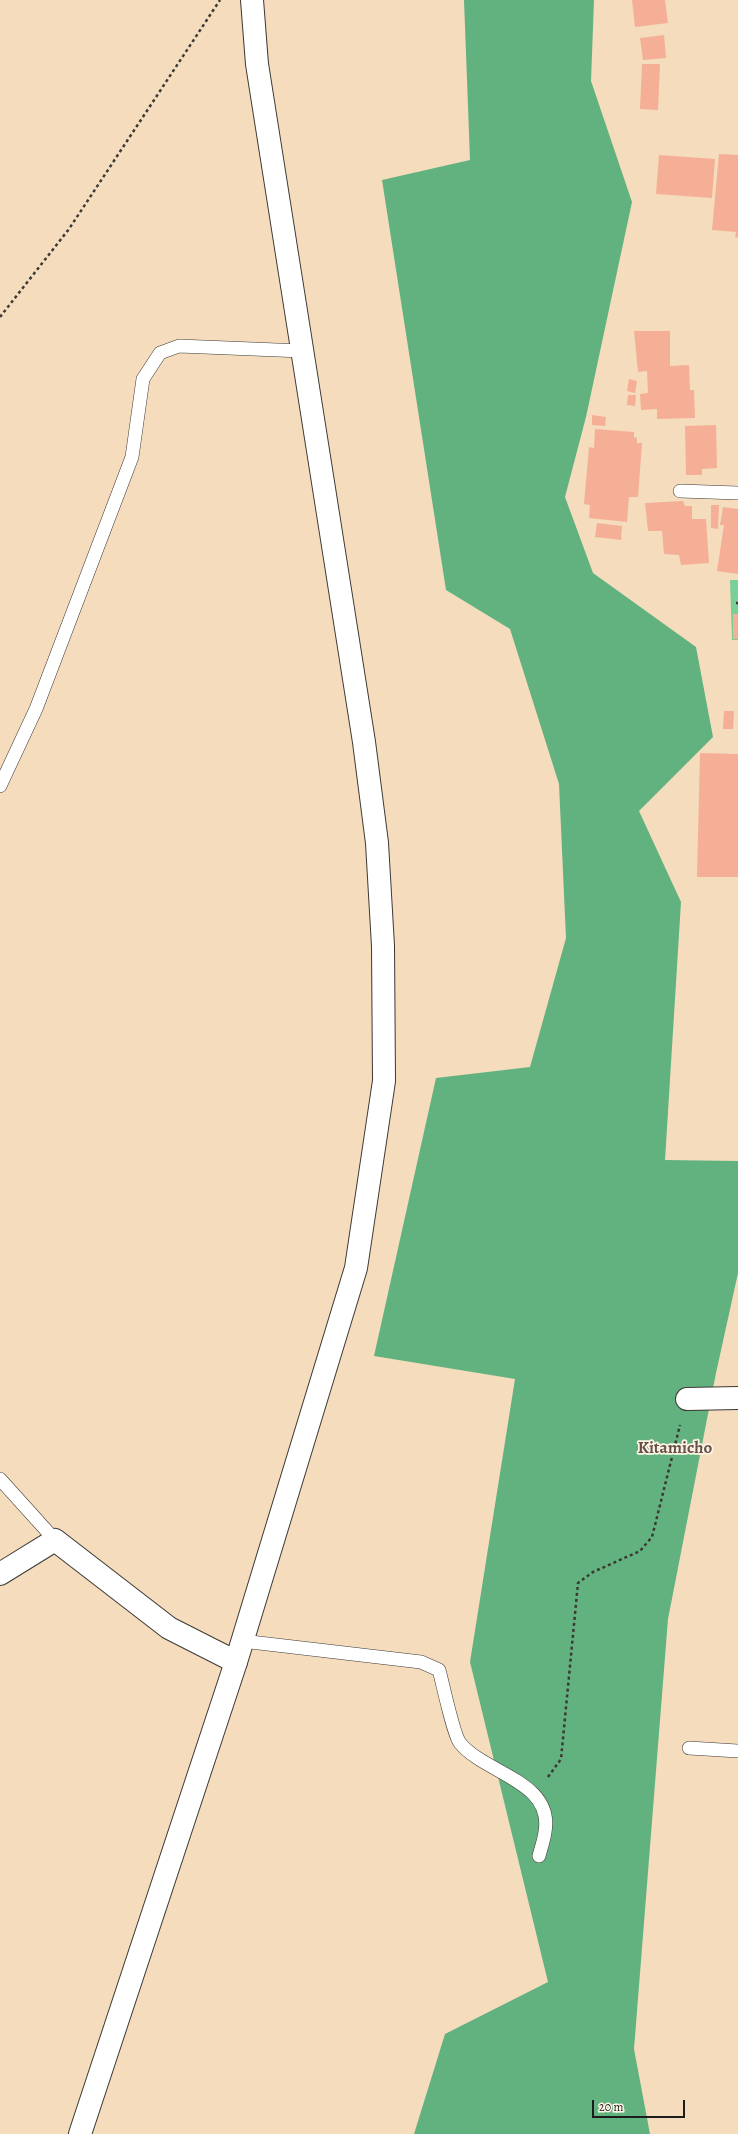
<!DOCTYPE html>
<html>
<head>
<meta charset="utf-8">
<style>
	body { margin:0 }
	#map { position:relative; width:738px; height:2134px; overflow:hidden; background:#f4dcbd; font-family:Alegreya,serif }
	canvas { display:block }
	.scale { position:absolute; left:592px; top:2100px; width:93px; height:18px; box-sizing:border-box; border:2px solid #1c1c1c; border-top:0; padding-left:5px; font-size:12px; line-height:14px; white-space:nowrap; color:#1c1c1c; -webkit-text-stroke:3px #fcf5e5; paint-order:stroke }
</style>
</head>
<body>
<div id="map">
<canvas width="738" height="2134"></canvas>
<div class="scale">20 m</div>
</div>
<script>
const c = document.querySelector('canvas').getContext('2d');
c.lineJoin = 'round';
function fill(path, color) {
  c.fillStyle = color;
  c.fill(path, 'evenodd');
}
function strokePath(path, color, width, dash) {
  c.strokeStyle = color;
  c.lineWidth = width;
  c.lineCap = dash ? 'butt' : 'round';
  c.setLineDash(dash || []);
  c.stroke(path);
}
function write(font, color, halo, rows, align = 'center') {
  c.font = font + ' Alegreya,serif';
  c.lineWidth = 3.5;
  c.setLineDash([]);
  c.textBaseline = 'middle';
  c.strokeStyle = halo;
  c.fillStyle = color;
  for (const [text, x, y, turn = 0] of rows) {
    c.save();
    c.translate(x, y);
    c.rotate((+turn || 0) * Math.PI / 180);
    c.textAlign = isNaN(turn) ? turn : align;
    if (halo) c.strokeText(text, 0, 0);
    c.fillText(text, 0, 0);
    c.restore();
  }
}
const green = new Path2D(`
	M730,580H738V640H732Z`);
const forest = new Path2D(`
	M464,0H594L591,81L632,202L586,417L565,497L593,573L696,647L713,737L639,811L681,902L665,1160L738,1161V1273L716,1373L668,1619L634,2049L650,2134H414L445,2034L548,1982L470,1662L515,1379L374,1356L436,1078L530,1067L566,938L559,784L510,629L446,590L382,180L470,160Z`);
const building = new Path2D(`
	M632,0H665L668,23L635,27Z
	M664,35L666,58L643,60L640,38Z
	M642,64H660L658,110L640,109Z
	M719,154L738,155V238L735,237L736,232L712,230Z
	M659,155L715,159L712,198L656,194Z
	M634,331H670V366L689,365L690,390H694L695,418L657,419V409L641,410L640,394L648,393L647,371L638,372Z
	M629,379L637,381L635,393L627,391Z
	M628,395H636L635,406L627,405Z
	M592,415L606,417L605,426L592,425Z
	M716,425L717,468L702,469V475H686L685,426Z
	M595,429L634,432V437L637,438V443H642L638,497H629L627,522L589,518L590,505L584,504L589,447L594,448Z
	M683,501L685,506H692V519H706L709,563L681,565L679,555L664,554L662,531H648L645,503Z
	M711,505H719L718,529L711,528Z
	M723,507L738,509V574L717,571L724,525H720Z
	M597,523L622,526L621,540L595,537Z
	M733,614H738V639H733Z
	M724,711H734L733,729H723Z
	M700,753L738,754V877H697Z`);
const path = new Path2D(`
	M0,317L69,229L220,0
	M736,603H738
	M548,1777L561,1759L578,1583L593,1572L640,1551L652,1537L680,1425`);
const service = new Path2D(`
	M680,491L738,493
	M0,786L36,709L132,457L143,379L160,353L179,346L302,351
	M0,1479L55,1540
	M242,1641L421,1662L439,1670C443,1684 453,1734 460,1743C485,1774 554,1781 545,1832C544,1840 541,1848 539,1856
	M689,1748L738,1751`);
const minor = new Path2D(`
	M687,1399L738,1398
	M0,1574L55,1540L169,1628L236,1662`);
const tertiary = new Path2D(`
	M80,2134L236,1662L356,1268L384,1081L383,946L377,843L364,742L257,64L252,0`);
const quarterNames = [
	["Kitamicho",675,1449]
];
fill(green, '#78d096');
fill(forest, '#62b27f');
fill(building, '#f5af97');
strokePath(service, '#3c3934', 14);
strokePath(minor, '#3c3934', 24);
strokePath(tertiary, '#3c3934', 24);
strokePath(path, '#3c3934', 2.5, [3, 3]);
strokePath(service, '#fff', 13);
strokePath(minor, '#fff', 22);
strokePath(tertiary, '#fff', 22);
write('bold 17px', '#684f47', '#fcf5e5', quarterNames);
</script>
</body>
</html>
